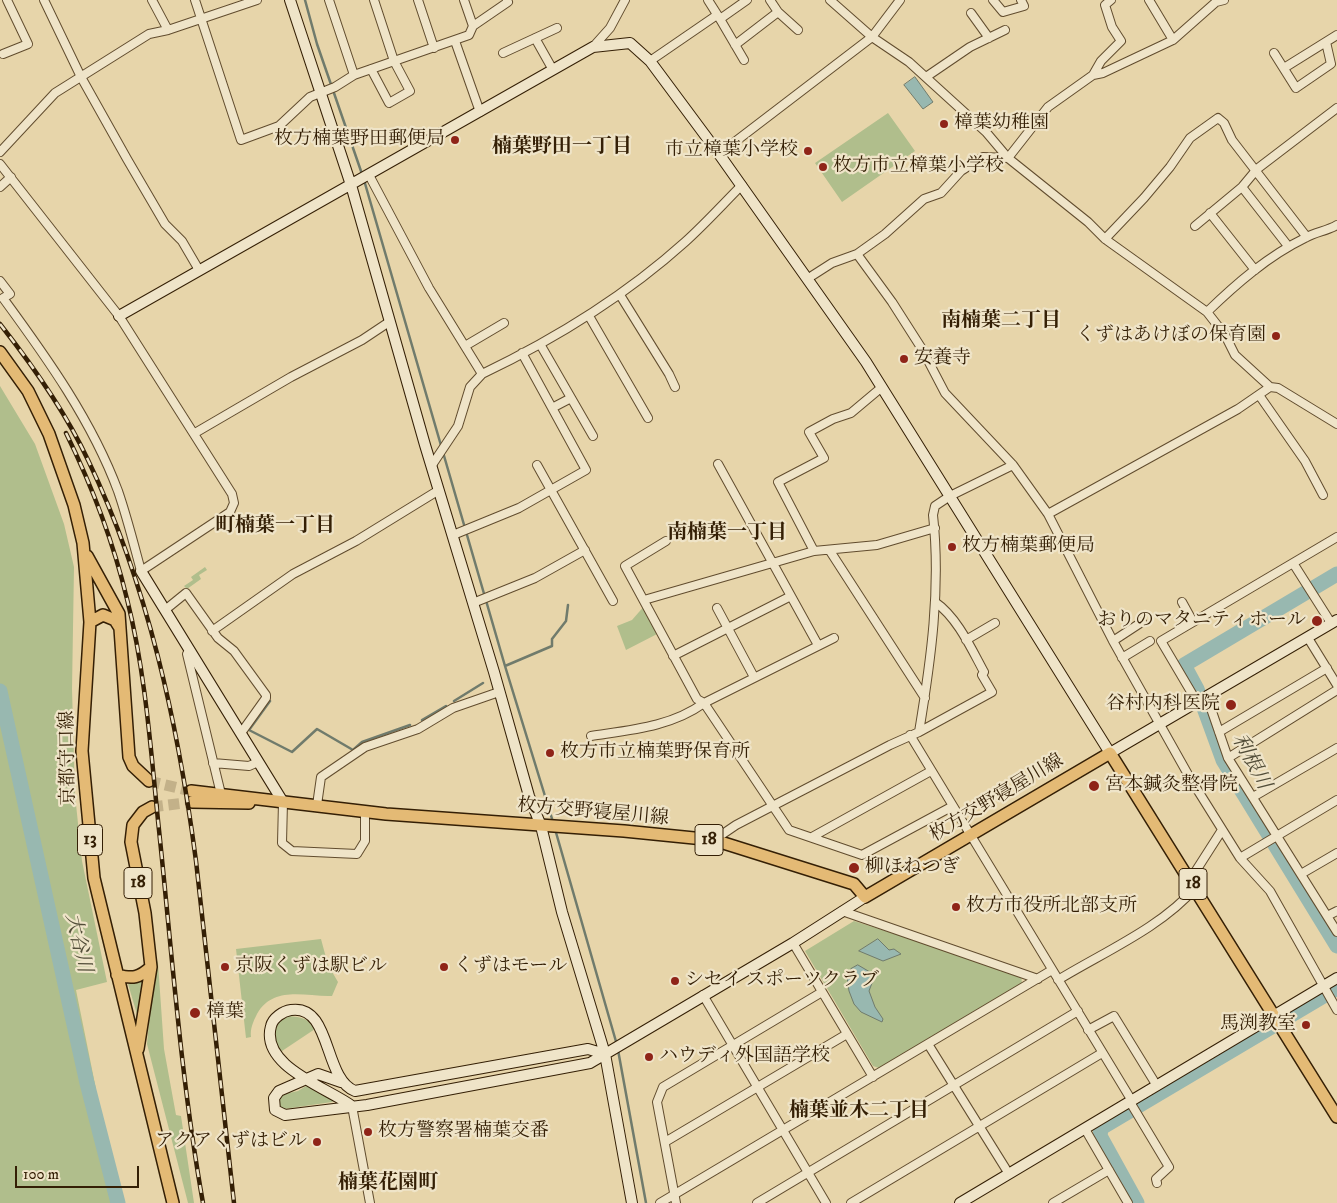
<!DOCTYPE html>
<html>
<head>
<meta charset="utf-8">
<style>
	body { margin:0 }
	#map { position:relative; width:1337px; height:1203px; overflow:hidden; background:#e7d5aa; font-family:"IM FELL DW Pica",serif }
	canvas { display:block }
	.scale { position:absolute; left:15px; top:1166px; width:124px; height:22px; box-sizing:border-box; border:2px solid #341f05; border-top:0; padding-left:6px; font-size:15px; line-height:18px; white-space:nowrap; color:#341f05; -webkit-text-stroke:4px #efe4c8; paint-order:stroke }
</style>
</head>
<body>
<div id="map">
<canvas width="1337" height="1203"></canvas>
<div class="scale">100 m</div>
</div>
<script>
const c = document.querySelector('canvas').getContext('2d');
c.lineJoin = 'round';
function fill(path, color) {
  c.fillStyle = color;
  c.fill(path, 'evenodd');
}
function strokePath(path, color, width, dash) {
  c.strokeStyle = color;
  c.lineWidth = width;
  c.lineCap = dash ? 'butt' : 'round';
  c.setLineDash(dash || []);
  c.stroke(path);
}
function write(font, color, halo, rows, align = 'center') {
  c.font = font + ' "IM FELL DW Pica","Noto Serif JP",serif';
  c.lineWidth = 4.5;
  c.setLineDash([]);
  c.textBaseline = 'middle';
  c.strokeStyle = halo;
  c.fillStyle = color;
  for (const [text, x, y, turn = 0] of rows) {
    c.save();
    c.translate(x, y);
    c.rotate((+turn || 0) * Math.PI / 180);
    c.textAlign = isNaN(turn) ? turn : align;
    if (halo) c.strokeText(text, 0, 0);
    c.fillText(text, 0, 0);
    c.restore();
  }
}
const green = new Path2D(`
	M888,113L915,151L842,202L815,163Z
	M0,386L35,444L64,524L74,567L72,689L75,795L82,861L107,982L76,990L96,1089L84,1093L111,1203H0Z
	M205,567L207,570L199,575L201,579L187,589L184,586L193,580L191,577Z
	M646,604L661,632L626,650L617,626L632,620Z
	M854,921L1021,974L1022,984L879,1068L873,1066L805,951Z
	M321,939L328,965L338,982L332,996C305,997 274,985 257,1014C253,1022 250,1029 251,1037L246,1038L236,949Z
	M151,942L158,963L164,1049L176,1115L181,1116L194,1203H188L147,1044L154,965Z
	M144,978L139,1021L128,984Z
	M289,1016C301,1017 308,1018 315,1029L282,1051L275,1044C275,1030 275,1022 289,1016Z
	M306,1086L331,1096L334,1100L332,1102L284,1109L279,1107L277,1104L280,1095L298,1091Z`);
const water = new Path2D(`
	M915,77L933,102L923,109L904,85Z
	M878,939L889,950L894,949L901,954L883,961L859,951Z
	M858,965L875,975L869,991L875,1007L883,1019L882,1022L861,1012L854,1004L849,991L847,977L852,974L851,969Z`);
const stream = new Path2D(`
	M305,0L317,44L362,174
	M364,180L505,666L553,822
	M505,666L552,646V639L566,621L568,605
	M270,701L249,730L292,752L317,729L353,750L362,742L410,725
	M454,701L483,683
	M422,720L446,706
	M555,829L617,1045
	M618,1050L646,1203`);
const river = new Path2D(`
	M1337,574L1184,665L1197,689L1223,760L1337,946
	M0,691L87,1083L118,1203
	M1137,1203L1100,1136L1101,1128L1337,988`);
const primaryTunnel = new Path2D(`
	M149,781L191,791
	M152,807L192,802`);
const street = new Path2D(`
	M44,0L81,77L127,159L165,224L182,241L199,270
	M152,0L168,30
	M195,0L241,140L279,126L310,97L335,87L354,75L469,35L473,26L508,2L507,0
	M329,0L354,75
	M418,0L434,48
	M464,0L473,26
	M708,0L720,19L747,0
	M770,0L778,12L798,30
	M830,0L872,37L909,62L986,132L1008,158L1088,222L1105,239L1207,312L1225,335L1235,355L1270,387L1278,388L1337,424
	M993,0L1003,12L1024,6L1021,0
	M1149,0L1173,40
	M971,13L989,38
	M720,19L744,60
	M535,38L553,70
	M455,41L480,112
	M735,45L778,12
	M593,47L610,28L625,0
	M503,53L557,28
	M1274,53L1296,88L1331,64L1326,42
	M3,54L28,44L7,0
	M650,61L717,15
	M1284,68L1337,35
	M371,69L389,103L410,91L394,61L374,0
	M1093,75L1103,73L1173,40L1216,2L1224,0
	M926,77L970,47L1005,30
	M0,152L55,93L149,34L168,30L257,0
	M719,154L872,37L900,0
	M1008,158L1048,107L1093,75L1101,61L1121,41L1112,27L1105,5L1111,0
	M0,164L119,316L232,494L234,503L230,512L141,571C134,545 127,517 118,491C92,421 47,358 3,298L10,294L0,281
	M369,175L429,288L482,374
	M0,187L11,177
	M1242,187L1288,246
	M1210,213L1255,270
	M1195,226L1242,187L1257,169L1337,108
	M1105,239L1144,198L1170,167L1190,138L1218,118L1224,123L1232,140L1306,236
	M857,254L892,302L922,349L945,393L1013,465L1048,514L1113,641L1190,778L1240,858L1270,891L1337,1010
	M807,279L832,263L857,254L885,234L924,199L941,193L961,171L983,157L1008,158
	M620,295L669,374L675,387
	M1207,312C1236,284 1268,256 1305,238C1315,232 1327,231 1337,225
	M589,316L648,418
	M540,344L593,436
	M465,346L504,323
	M1259,395L1305,461L1323,495
	M552,408L571,398
	M195,433L291,377L362,340L389,322
	M718,464L818,645
	M432,465L458,426L470,387L482,374C555,339 625,296 685,242C705,224 723,204 742,185
	M537,465L613,601
	M1048,514L1238,409L1270,387
	M453,535L519,508L586,470L522,353
	M666,541L625,566L697,699L704,703L789,830L862,855L953,806
	M814,551L778,482L824,458L809,432L833,419L851,413L882,387
	M830,551L925,698
	M1293,563L1331,623
	M644,600L814,551L877,545L935,528
	M1182,602L1193,622
	M473,603L535,578L585,550
	M717,608L754,677
	M165,610L186,593L218,638L234,651L266,695V698L241,733
	M212,631L293,574L356,541L439,490
	M1308,638L1337,685
	M966,640L995,623
	M1113,641L1142,622
	M190,650L187,654L221,794
	M673,656L791,596
	M1122,658L1150,641
	M1207,697L1228,758L1337,932
	M1197,702L1161,641L1337,537
	M919,732L992,692L982,675L984,672C971,648 957,617 935,602
	M1219,732L1327,668
	M910,735L1132,1101
	M591,736C630,730 671,727 704,703L834,638
	M1228,758L1337,690
	M213,763L249,766L258,762
	M1253,797L1337,748
	M283,802L282,843L292,851L357,854L365,841V811
	M317,805L321,777L365,747L418,729L453,708L499,692
	M812,837L931,771
	M714,840L736,825L890,745L919,732C931,660 941,588 933,515L935,506L950,496L1013,465
	M1240,858L1337,800
	M1301,874L1337,853
	M1190,880L1222,830
	M842,911L1038,979
	M1327,916L1337,911
	M793,943L873,1077
	M1058,980C1102,953 1162,927 1195,888
	M703,995L826,1203
	M1088,1030L1114,1016L1157,1086
	M928,1044L1009,1174
	M1130,1102L1169,1167L1156,1179L1157,1183
	M352,1106L370,1203
	M1085,1129L1128,1203
	M665,1142L847,1034
	M660,1203L1052,970
	M676,1203L657,1102L663,1087L822,992
	M757,1203L1078,1011
	M851,1203L1102,1053
	M1053,1203L1109,1170`);
const secondary = new Path2D(`
	M290,0L351,185L425,445L494,672L529,796L541,826L562,912L605,1054L632,1203
	M119,316L593,47L630,43L650,61L719,154L866,362L1110,753L1337,620
	M141,571L283,802
	M341,1082L318,1074L279,1091L274,1098L275,1110L285,1115L367,1105L590,1063L793,943L865,897
	M352,1106C326,1087 260,1066 271,1026C273,1018 283,1011 291,1010C332,1004 323,1079 355,1091L588,1049L605,1054
	M960,1203L1337,978`);
const primary = new Path2D(`
	M0,352L28,391L49,434L74,505L83,543L90,622L82,751L94,878L173,1203
	M87,556L119,614L129,757L133,766L149,781
	M90,622L103,615L115,620L120,628
	M191,791L386,814L624,831L714,840L854,884L865,897L1110,753L1337,1117
	M192,802L249,803
	M117,975C133,979 139,978 151,967
	M138,1049L151,967L145,913L131,842L133,825L143,812L152,807`);
const rail = new Path2D(`
	M0,324C33,366 65,411 88,460C148,585 178,724 196,861L234,1203
	M66,433C92,486 113,541 127,599C146,674 151,754 159,830C172,954 181,1080 203,1203`);
const markers = [
	[944,124,5,"#8f2418"],
	[455,140,5,"#8f2418"],
	[808,151,5,"#8f2418"],
	[823,167,5,"#8f2418"],
	[1276,336,5,"#8f2418"],
	[904,359,5,"#8f2418"],
	[952,547,5,"#8f2418"],
	[1317,621,6,"#8f2418"],
	[1231,705,6,"#8f2418"],
	[550,753,5,"#8f2418"],
	[1094,786,6,"#8f2418"],
	[854,868,6,"#8f2418"],
	[956,907,5,"#8f2418"],
	[225,967,5,"#8f2418"],
	[444,967,5,"#8f2418"],
	[675,981,5,"#8f2418"],
	[195,1013,6,"#8f2418"],
	[1306,1025,5,"#8f2418"],
	[649,1057,5,"#8f2418"],
	[368,1132,5,"#8f2418"],
	[317,1142,5,"#8f2418"]
];
const shields = [
	[90,840,25],
	[709,840,28],
	[138,883,28],
	[1193,884,28]
];
const shieldNames = [
	["13",90,840],
	["18",709,840],
	["18",138,883],
	["18",1193,884]
];
const poiNames = [
	["樟葉幼稚園",954,124],
	["枚方楠葉野田郵便局",445,140,"right"],
	["市立樟葉小学校",798,151,"right"],
	["枚方市立樟葉小学校",833,167],
	["くずはあけぼの保育園",1266,336,"right"],
	["安養寺",914,359],
	["枚方楠葉郵便局",962,547],
	["おりのマタニティホール",1306,621,"right"],
	["谷村内科医院",1220,705,"right"],
	["枚方市立楠葉野保育所",560,753],
	["宮本鍼灸整骨院",1105,786],
	["柳ほねつぎ",865,868],
	["枚方市役所北部支所",966,907],
	["京阪くずは駅ビル",235,967],
	["くずはモール",454,967],
	["シセイ スポーツクラブ",685,981],
	["樟葉",206,1013],
	["馬渕教室",1296,1025,"right"],
	["ハウディ外国語学校",659,1057],
	["枚方警察署楠葉交番",378,1132],
	["アクアくずはビル",307,1142,"right"]
];
const streetNames = [
	["京都守口線",69,758,-91],
	["枚方交野寝屋川線",997,799,-31],
	["枚方交野寝屋川線",593,813,5]
];
const neighbourhoodNames = [
	["楠葉野田一丁目",562,148],
	["南楠葉二丁目",1001,322],
	["町楠葉一丁目",275,527],
	["南楠葉一丁目",727,534],
	["楠葉並木二丁目",859,1112],
	["楠葉花園町",388,1184]
];
const waterNames = [
	["利根川",1250,762,62],
	["大谷川",77,943,77]
];
fill(green, '#b0be8c');
fill(water, '#98b8b0');
strokePath(water, '#707b6c', 1);
strokePath(stream, '#707b6c', 2.5);
strokePath(river, '#98b8b0', 15);
strokePath(primaryTunnel, '#c3b189', 11, [11, 5.5]);
strokePath(street, '#614c2e', 10);
strokePath(secondary, '#341f05', 12);
strokePath(primary, '#341f05', 14);
strokePath(street, '#efe4c8', 8);
strokePath(secondary, '#efe4c8', 10);
strokePath(primary, '#e4ba75', 11);
strokePath(rail, '#341f05', 4.5);
strokePath(rail, '#efe4c8', 2.5, [8]);
for (const [x, y, r, color] of markers) {
  const dot = new Path2D();
  dot.arc(x, y, r, 0, 2 * Math.PI);
  c.fillStyle = color;
  c.fill(dot);
  strokePath(dot, '#efe4c8', 2);
}
for (const [x, y, w] of shields) {
  const box = new Path2D();
  box.roundRect(x - w / 2, y - 15.5, w, 31, 4);
  c.fillStyle = '#efe4c8';
  c.fill(box);
  strokePath(box, '#341f05', 1);
}
write('bold 18px', '#341f05', null, shieldNames);
write('19px', '#341f05', '#efe4c8', poiNames, 'left');
write('19px', '#341f05', '#efe4c8', streetNames);
write('bold 20px', '#341f05', '#efe4c8', neighbourhoodNames);
write('italic 20px', '#524d38', '#efe4c8', waterNames);
</script>
</body>
</html>
